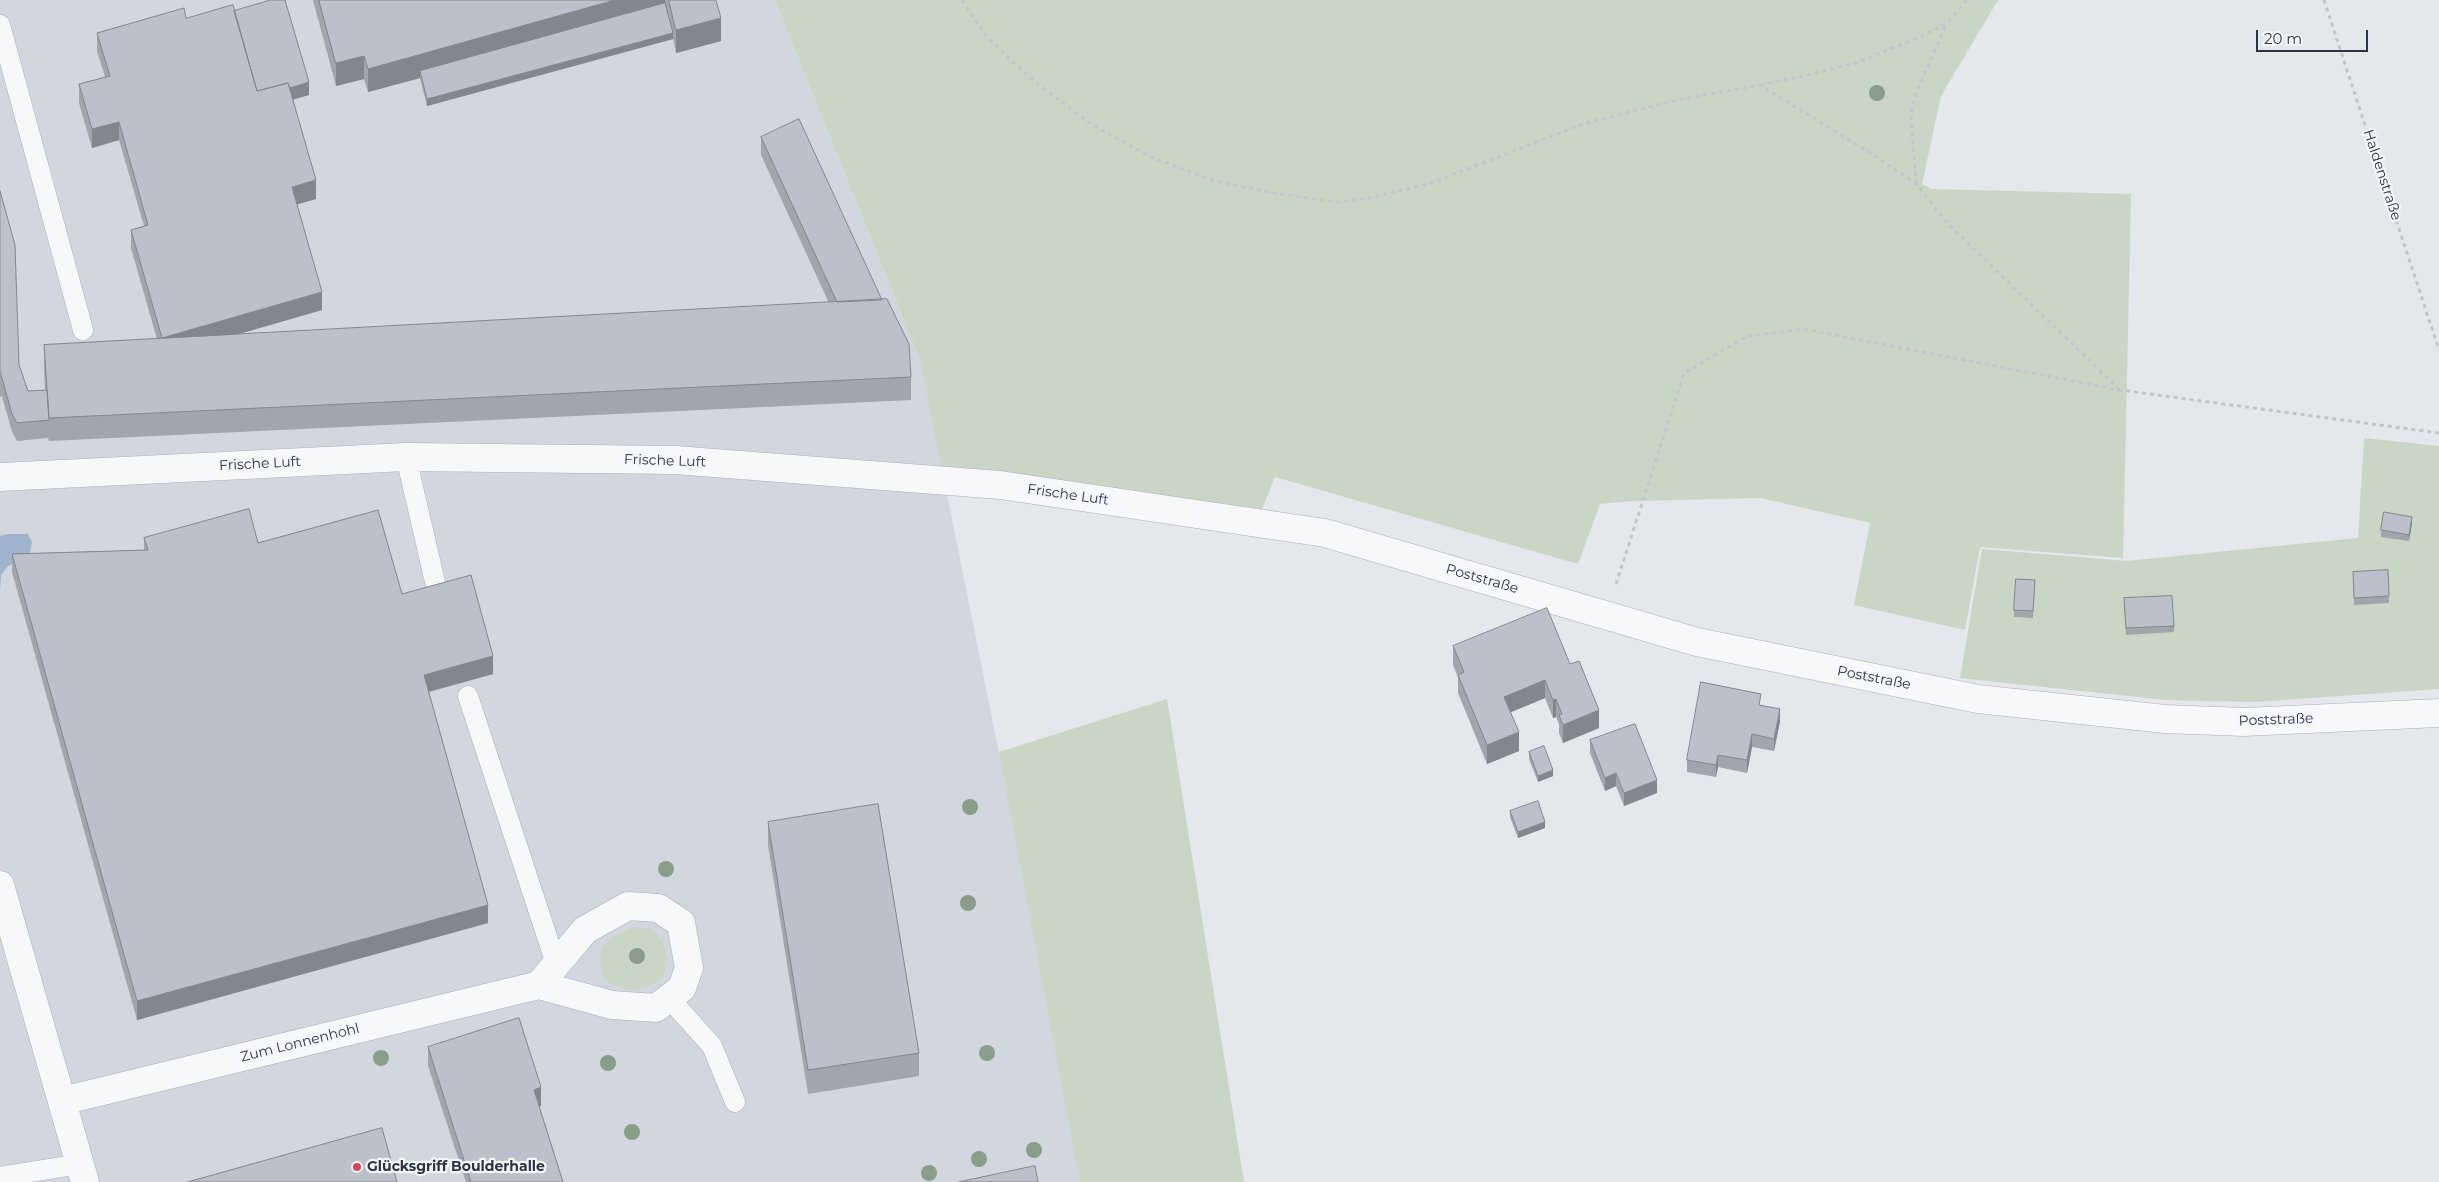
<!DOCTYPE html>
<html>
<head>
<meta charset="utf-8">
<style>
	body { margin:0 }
	#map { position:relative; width:2439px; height:1182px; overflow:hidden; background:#e4e7ec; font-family:Montserrat,sans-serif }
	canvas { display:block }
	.scale { position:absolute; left:2256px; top:30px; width:112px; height:22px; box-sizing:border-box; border:2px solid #2b3445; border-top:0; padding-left:6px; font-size:15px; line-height:18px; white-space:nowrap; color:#2b3445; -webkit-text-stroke:4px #f4f6f9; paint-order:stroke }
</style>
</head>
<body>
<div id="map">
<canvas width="2439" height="1182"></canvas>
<div class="scale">20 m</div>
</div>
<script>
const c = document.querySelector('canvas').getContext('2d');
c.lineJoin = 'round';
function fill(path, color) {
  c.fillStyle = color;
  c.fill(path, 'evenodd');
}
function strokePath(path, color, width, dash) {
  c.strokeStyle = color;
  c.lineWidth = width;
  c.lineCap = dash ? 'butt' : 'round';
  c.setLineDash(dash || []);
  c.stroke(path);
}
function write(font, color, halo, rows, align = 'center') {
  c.font = font + ' Montserrat,sans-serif';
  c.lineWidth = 4.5;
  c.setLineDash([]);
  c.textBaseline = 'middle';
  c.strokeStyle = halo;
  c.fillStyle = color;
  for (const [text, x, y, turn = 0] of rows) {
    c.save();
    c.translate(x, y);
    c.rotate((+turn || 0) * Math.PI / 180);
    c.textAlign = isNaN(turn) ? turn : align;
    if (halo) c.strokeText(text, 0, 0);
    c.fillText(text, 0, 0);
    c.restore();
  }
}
const built = new Path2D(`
	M0,0H775L920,360L1085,1182H0Z`);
const green = new Path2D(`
	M775,0H1998L1941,96L1922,184L1932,189L2131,194L2123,558L1980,547L1965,630L1854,605L1870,523L1761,498L1634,501L1600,504L1578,564L1275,477L1262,509L941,466L920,360Z
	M2364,438L2439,446V689L2255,702L2165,700L1960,678L1982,549L2126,561L2358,538Z
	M1167,699L1244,1182H1080L999,752Z
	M633,927L650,928C669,947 670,952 663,978C641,993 629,993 605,980C595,946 602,941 633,927Z`);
const water = new Path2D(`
	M7,534H28L32,542L29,557L8,566L1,575L0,592V536Z`);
const path = new Path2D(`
	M962,0L986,36L1029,77L1092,125L1153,158L1215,181L1273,193L1337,202L1369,198L1434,182L1583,124L1672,101L1760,85L1872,154L1916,184L1949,225L2120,390
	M2324,0L2439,350
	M1760,85L1808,75L1858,62L1920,37L1948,22L1967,0
	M1916,184L1911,115L1916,93L1947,23
	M1616,584L1684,373L1748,336L1803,329L2120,390L2439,433`);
const lane = new Path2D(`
	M0,25L83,330
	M406,457L435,582
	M468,696L556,964
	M669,998L712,1046L735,1102
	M0,1177L80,1164`);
const street = new Path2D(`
	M0,477L406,457L675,460L1000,485L1325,533L1697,642L1978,699L2165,719L2244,722L2439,713
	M0,885L85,1182
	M62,1101L539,985L612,1005L656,1008L682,988L689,968L681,923L658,908L628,906L585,930L539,985`);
const trees = [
	[1877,93],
	[970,807],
	[666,869],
	[968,903],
	[637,956],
	[987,1053],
	[381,1058],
	[608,1063],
	[632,1132],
	[1034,1150],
	[979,1159],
	[929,1173]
];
const wall = new Path2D(`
	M313,0H718H716L721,41L676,53L673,39L427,106L420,78L368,92L364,79L336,86Z
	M234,11L309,95L293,99L316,199L297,204L322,310L236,335L829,303L761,155V137L911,377V400L49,441L48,438L17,441L12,432L2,396L0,397V191L19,365L28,391L45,390L44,369V345L157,339L131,248V230L144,226L119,140L92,148L79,103V84L105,77L97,51V33Z
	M2412,523L2409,541L2381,537V530Z
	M144,538L258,543L402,594L493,674L429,692L488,923L137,1020L12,572V554L144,550Z
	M2388,570L2389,603L2354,605L2353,572Z
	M2035,587L2033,618L2014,617V610Z
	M2124,605L2174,626V632L2126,635Z
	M1453,646L1570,664L1599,728L1563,743L1559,733V724L1556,717L1553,718L1545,698L1511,712L1519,751L1487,764L1458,693V677L1453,665Z
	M1761,705L1780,721L1774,751L1752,747L1747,773L1718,767L1716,777L1687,772V760Z
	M1590,740L1657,793L1624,806L1616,786L1605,791L1590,753Z
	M1529,752L1553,776L1538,782L1529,759Z
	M1510,811L1545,828L1518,838L1510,817Z
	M768,822L919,1053V1076L808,1094L768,845Z
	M428,1047L541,1106H539L563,1182H466L428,1066Z`);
const shadedWall = new Path2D(`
	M615,0H665V9L420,71V78L368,92V69Z
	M721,18V41L676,53V30Z
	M673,33V39L427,106V99Z
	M364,56V79L336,86V63Z
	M309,82V95L257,110V97Z
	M119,122V140L92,148V129Z
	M316,180V199L292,206V187Z
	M322,292V310L162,356V338Z
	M2412,517V523L2409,541V535Z
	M493,656V674L424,693V675Z
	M1545,680V698L1504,715V697Z
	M1556,699V717L1553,718V700Z
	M1780,709V721L1774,751V739Z
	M1599,710V728L1563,743V725Z
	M1519,732V751L1487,764V745Z
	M1752,734V747L1747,773V760Z
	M1718,755V767L1716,777V765Z
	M1553,770V776L1538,782V776Z
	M1616,773V786L1605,791V778Z
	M1657,780V793L1624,806V793Z
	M1545,822V828L1518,838V832Z
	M488,905V923L137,1020V1001Z
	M541,1087V1106L534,1108V1090Z`);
const building = new Path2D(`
	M271,0H285L309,82L290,88L288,83L257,91L234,11Z
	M319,0H615L368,69L364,56L336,63Z
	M669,0H716L721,18L676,30Z
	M665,3L673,33L427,99L420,71Z
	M233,5L257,91L288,83L316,180L292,187L322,292L162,338L131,230L148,225L119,122L92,129L79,84L110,76L97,33L184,8L186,18Z
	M799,119L882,300L837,302L761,137Z
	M0,191L15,245L19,365L28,391L47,390L49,420L17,423L12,414L0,371Z
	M887,299L909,344L911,377L49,418L44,345Z
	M249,509L258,543L378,510L402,594L471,575L493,656L424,675L488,905L137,1001L12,554L148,550L144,538Z
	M2384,512L2412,517L2409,535L2381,530Z
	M2388,570L2389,596L2354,598L2353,572Z
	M2016,579L2035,580L2033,611L2014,610Z
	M2172,596L2174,626L2126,628L2124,598Z
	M1547,608L1570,664L1579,661L1599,710L1563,725L1559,715L1562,714L1556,699L1553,700L1545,680L1504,697L1519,732L1487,745L1458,675L1464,672L1453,646Z
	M1701,682L1761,694L1759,705L1780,709L1774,739L1752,734L1747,760L1718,755L1716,765L1687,760Z
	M1635,724L1657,780L1624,793L1616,773L1605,778L1590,740Z
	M1544,746L1553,770L1538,776L1529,752Z
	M1538,801L1545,822L1518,832L1510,811Z
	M878,804L919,1053L808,1070L768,822Z
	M519,1018L541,1087L534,1090L563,1182H471L428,1047Z
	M382,1128L397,1182H188Z
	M1035,1166L1038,1182H959Z`);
const markers = [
	[357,1167,5,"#d1495b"]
];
const streetNames = [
	["Haldenstraße",2382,175,72],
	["Frische Luft",665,461,2],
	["Frische Luft",260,464,-3],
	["Frische Luft",1068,495,8],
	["Poststraße",1482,579,16],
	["Poststraße",1874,678,11],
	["Poststraße",2276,720,-2],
	["Zum Lonnenhohl",300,1043,-14]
];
const poiNames = [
	["Glücksgriff Boulderhalle",367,1167]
];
fill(built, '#d2d6de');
fill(green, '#c9d6c5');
fill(water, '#9fb4cc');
strokePath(lane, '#a9aeb7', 21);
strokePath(street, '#a9aeb7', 29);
strokePath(path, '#c2c5cb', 3, [4, 4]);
strokePath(lane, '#f7f8fa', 20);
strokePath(street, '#f7f8fa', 28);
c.fillStyle = '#899d89';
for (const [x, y] of trees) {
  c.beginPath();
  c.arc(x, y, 8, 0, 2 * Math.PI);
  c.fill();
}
fill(wall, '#a1a5ae');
fill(shadedWall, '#83868d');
fill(building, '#bbc0ca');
strokePath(building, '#83868d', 1);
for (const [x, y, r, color] of markers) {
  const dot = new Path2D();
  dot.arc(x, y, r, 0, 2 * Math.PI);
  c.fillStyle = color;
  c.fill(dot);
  strokePath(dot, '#f4f6f9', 2);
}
write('14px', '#2b3445', '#f4f6f9', streetNames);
write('bold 14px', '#2b3445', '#f4f6f9', poiNames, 'left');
</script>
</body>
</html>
